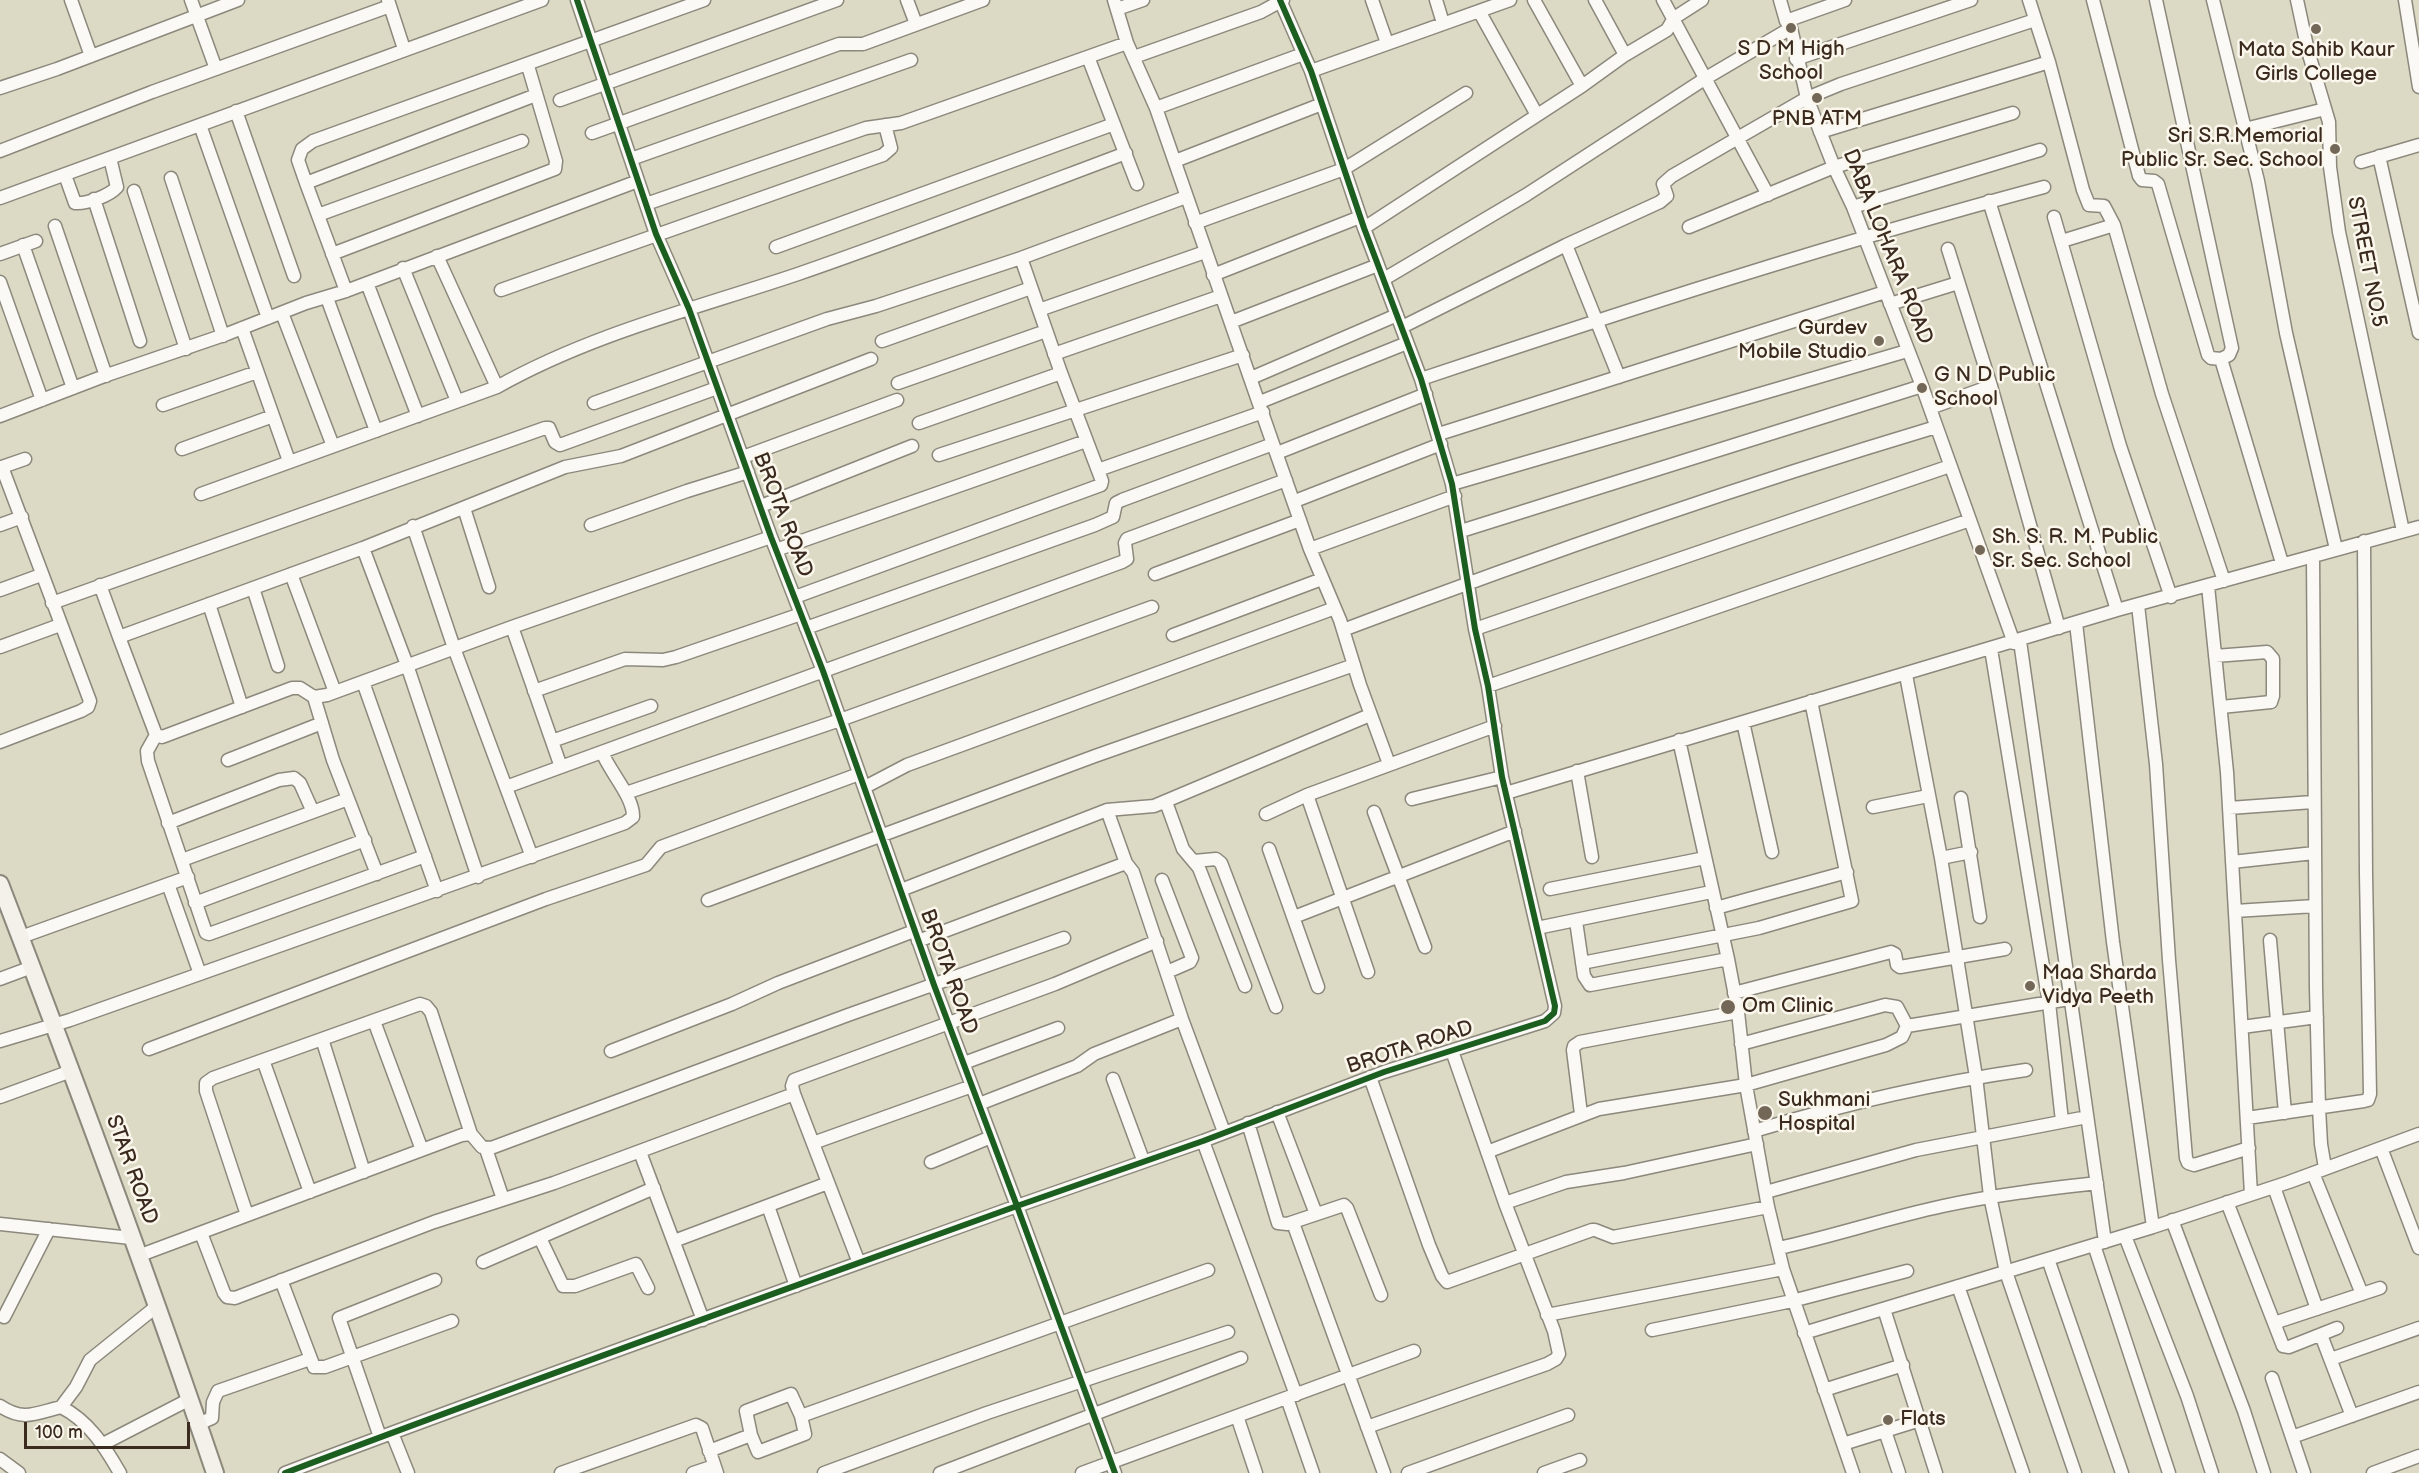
<!DOCTYPE html>
<html>
<head>
<meta charset="utf-8">
<style>
	body { margin:0 }
	#map { position:relative; width:2419px; height:1473px; overflow:hidden; background:#dcd9c5; font-family:"Balsamiq Sans",sans-serif }
	canvas { display:block }
	.scale { position:absolute; left:24px; top:1422px; width:166px; height:27px; box-sizing:border-box; border:3px solid #3b2a1e; border-top:0; padding-left:8px; font-size:18px; line-height:21px; white-space:nowrap; color:#3b2a1e; -webkit-text-stroke:4px #fbf7ec; paint-order:stroke }
</style>
</head>
<body>
<div id="map">
<canvas width="2419" height="1473"></canvas>
<div class="scale">100 m</div>
</div>
<script>
const c = document.querySelector('canvas').getContext('2d');
c.lineJoin = 'round';
function strokePath(path, color, width, dash) {
  c.strokeStyle = color;
  c.lineWidth = width;
  c.lineCap = dash ? 'butt' : 'round';
  c.setLineDash(dash || []);
  c.stroke(path);
}
function write(font, color, halo, rows, align = 'center') {
  c.font = font + ' "Balsamiq Sans",sans-serif';
  c.lineWidth = 5;
  c.setLineDash([]);
  c.textBaseline = 'middle';
  c.strokeStyle = halo;
  c.fillStyle = color;
  for (const [text, x, y, turn = 0] of rows) {
    c.save();
    c.translate(x, y);
    c.rotate((+turn || 0) * Math.PI / 180);
    c.textAlign = isNaN(turn) ? turn : align;
    if (halo) c.strokeText(text, 0, 0);
    c.fillText(text, 0, 0);
    c.restore();
  }
}
const street = new Path2D(`
	M71,0L91,56
	M191,0L216,69
	M388,0L404,49
	M577,0L656,234L689,309L771,537L823,671L934,985L1017,1206L1203,1141L1384,1072L1545,1021L1554,1013L1555,1006L1502,777L1488,686L1475,629L1452,484L1421,379L1364,228L1311,71L1280,0
	M907,0L916,24
	M1114,0L1127,43L1156,108L1273,444L1310,549L1340,620L1360,685L1389,764
	M1372,0L1387,43
	M1436,0L1443,23
	M1534,0L1582,86
	M1595,0L1625,55
	M1663,0L1768,195
	M1780,0L1786,21L1791,28L1807,98L1834,167L1853,207L1922,386L2014,643
	M2029,0L2049,62L2083,190L2089,205L2104,206L2114,225L2162,394L2224,581
	M2093,0L2139,176L2142,180L2154,181L2158,184L2208,355L2211,358L2221,359
	M2156,0L2232,348L2229,355L2221,359L2282,563
	M2213,0L2258,181L2286,333L2336,549
	M2297,0L2308,51L2329,122L2330,167L2339,232L2403,531
	M2405,0L2419,87
	M1117,9L1143,0
	M1479,11L1537,115
	M1786,21L1845,0
	M1088,57L1137,184
	M1134,57L1261,12L1283,0
	M1796,59L1971,0
	M1311,71L1510,0
	M0,88L57,69L238,0
	M560,100L837,0
	M1156,108L1303,54
	M236,111L294,276
	M200,125L268,318
	M2245,129L2325,109
	M1820,132L2049,62
	M592,133L839,44H863L983,0
	M0,151L152,92L390,6
	M2379,156L2419,333
	M631,159L911,60
	M1175,161L1322,104
	M2361,162L2419,145
	M65,175L75,203C87,204 109,196 117,187L110,158
	M171,178L223,336
	M306,183L536,95
	M134,191L186,349
	M0,198L542,0
	M94,199L140,341
	M1989,201L2117,610
	M646,204L866,128L901,123L1127,43
	M1853,207L2040,150
	M318,215L522,141
	M2054,217L2120,446L2171,597
	M1195,223L1344,169L1466,93
	M55,226L106,376
	M1689,227L1834,167L2013,113
	M1364,228L1582,86L1625,55L1667,30L1674,18L1702,0
	M2062,241L2114,225
	M23,245L73,388
	M1566,245L1619,377
	M776,247L1114,124
	M1948,249L1991,386L2059,628
	M0,254L36,241
	M332,254L555,169L556,161L528,66
	M437,256L497,387
	M403,268L457,401
	M1213,275L1360,217
	M1384,279L1526,195L1706,78L1791,28
	M0,282L42,400
	M367,283L418,416
	M501,290L883,155L891,148L885,125
	M346,291L306,183L298,160L302,149L313,141L704,0
	M327,298L376,431
	M1890,304L1958,283
	M1039,310L1205,252
	M282,313L333,446
	M1231,322L1378,265
	M1402,327L1566,245L1660,202L1667,196L1663,184L1672,176L1807,98L1841,84L2035,20
	M242,328L289,461
	M882,341L1031,288
	M1054,354L1221,296
	M1251,378L1397,315
	M1421,379C1627,310 1834,243 2044,187
	M898,383L1046,331
	M1260,402L1407,343
	M594,403L827,319L876,306L1021,258L1186,197
	M163,405L257,372
	M1930,408L1991,386
	M0,416L107,375L227,334L306,303L346,291L638,181
	M919,423L1061,373
	M1439,434L1885,292
	M182,449L273,416
	M1277,453L1426,394
	M939,455L1243,355
	M743,457L897,400
	M0,467H2L90,701L88,707L81,711L0,742
	M2,467L25,459
	M1098,470L1263,412
	M1452,484L1907,351
	M201,494L497,387C591,334 697,308 798,274C908,236 1017,194 1126,153
	M1295,501L1441,444
	M761,506L912,446
	M464,508L489,587
	M0,525L22,517
	M591,525L687,491L748,472
	M413,526L454,648L532,857
	M1461,531L1922,386
	M363,548L407,665L478,877
	M1310,549L1455,496
	M776,550L1086,441
	M2313,556L2316,988L2319,1108L2321,1144L2325,1168
	M291,574L335,692
	M1155,574L1300,520
	M100,585L119,637L363,548L565,467L621,456L871,359
	M2208,586L2227,772L2251,1194
	M253,588L278,666
	M0,590L41,575
	M795,597L1101,485L1102,481L1061,373L1021,258
	M52,603L545,428H549L555,442L560,445L717,388
	M209,604L242,707
	M2138,605L2156,764L2169,960L2186,1158L2188,1163L2194,1165L2249,1148
	M2076,623L2113,942L2153,1227
	M512,627L561,767
	M806,628L1095,525L1113,517L1116,503L1122,500L1273,444
	M1475,629L1950,466
	M1343,630C1538,556 1736,487 1936,427
	M1173,635L1322,579
	M119,637L156,735L162,737L292,688H300L314,697L333,760L377,874
	M2020,641L2105,1242
	M0,647L60,625
	M1991,649L2049,1003L2062,1121
	M2215,656L2267,652L2273,659V696L2271,702L2221,707
	M1906,675L1941,858L1976,1077L1990,1196L2006,1272L2075,1473
	M363,682L437,891
	M1488,686L1970,520
	M534,691L625,659L663,660L676,657L801,614
	M314,697L327,695L512,627L771,537
	M1743,722L1772,852
	M156,735L147,751L148,761L206,933L209,934L425,856
	M1679,740L1728,959L1738,1012L1746,1085L1768,1207L1783,1269L1853,1473
	M552,741L651,706
	M228,760L322,723
	M1577,771L1592,857
	M506,787L1122,562L1127,559L1125,543L1127,539L1286,480
	M865,787L907,765L1335,608
	M626,793L840,720L1152,607
	M1506,793L2117,610L2419,527
	M1307,795L1368,972
	M1961,798L1980,917
	M1412,799L1502,777
	M1166,802L1183,849L1199,868L1245,986
	M1873,807L1928,796
	M2229,808L2313,802
	M1107,810L1126,863
	M1374,812L1425,947
	M1266,814L1307,795L1495,726
	M168,823L279,780L294,778L300,783L313,812
	M1269,849L1318,987
	M1941,858L1971,852
	M182,860L348,799
	M1194,861L1216,859L1221,863L1276,1007
	M2232,862L2314,853
	M1162,880L1192,958L1190,962L1167,972
	M168,884L200,974
	M1550,889L1705,858
	M901,890L1107,810L1154,806L1370,715
	M708,900L1095,756L1354,665
	M195,903L365,840
	M1716,908L1847,872
	M2235,911L2315,906
	M1294,917L1515,831
	M1576,921L1584,976L1590,985L1728,959
	M1537,928L1711,892
	M21,937L188,877
	M2270,940L2285,1113
	M918,941L1126,863L1133,872L1182,1019L1224,1132
	M1582,963L1759,928L1852,901L1811,701
	M0,979L32,967
	M1734,993L1891,952L1895,954L1897,965L1900,967L2005,949
	M374,1021L422,1150
	M2242,1027L2317,1017
	M322,1039L364,1172
	M0,1041L70,1020L625,823L633,817C634,797 609,771 602,752
	M1741,1044L1885,1005L1897,1007L1907,1026L2069,999
	M149,1049L546,899L646,865L661,847L859,774
	M611,1051L732,1004L778,983L914,931
	M263,1060L310,1192
	M964,1063L1058,1028
	M1370,1077L1429,1245L1442,1276L1447,1282L1592,1230H1595L1613,1237L1768,1207
	M1113,1079L1143,1160
	M0,1097L71,1071
	M979,1104L1077,1066L1094,1054L1182,1019
	M1277,1112L1316,1214
	M1581,1114L1573,1050L1574,1046L1580,1042L1738,1012
	M2247,1118L2364,1101L2368,1100L2370,1094L2366,874L2364,541
	M1248,1123L1278,1223L1287,1224L1344,1205L1347,1208L1381,1295
	M1754,1131C1844,1104 1934,1083 2026,1070
	M1203,1141L1296,1395
	M813,1143L972,1086
	M2381,1148L2419,1248
	M486,1149L503,1199
	M640,1152L703,1320
	M1487,1152L1599,1109L1746,1085L1886,1045L1902,1037L1907,1026
	M931,1162L991,1137
	M2313,1173L2362,1294
	M2274,1187L2317,1309
	M1766,1192L1916,1150L2087,1117
	M2227,1202L2283,1346L2289,1347L2337,1328
	M1505,1203L1566,1182L1624,1173L1757,1144
	M768,1206L796,1286
	M247,1215L206,1091V1083L213,1078L420,1004L426,1006L431,1012L471,1134
	M2172,1220L2244,1411L2264,1473
	M1293,1223L1384,1473
	M0,1224L131,1238
	M201,1233L224,1293L227,1297L235,1298L434,1222L554,1183L794,1094
	M2125,1236L2187,1396L2212,1473
	M540,1238L563,1286H575L636,1264L648,1288
	M674,1241L828,1183
	M2094,1245L2169,1473
	M1779,1248C1834,1236 1887,1218 1943,1206C1994,1195 2045,1189 2097,1183
	M138,1256L462,1135L471,1134L482,1147L491,1148L848,1015L1064,938
	M2048,1259L2122,1473
	M483,1262L654,1188
	M859,1263L794,1094L792,1086L794,1080L1055,984L1157,941
	M281,1280L314,1367H325L452,1321
	M1958,1286L2023,1473
	M1884,1309L1936,1473
	M1547,1315L1783,1269
	M4,1317L49,1229
	M2274,1323L2380,1288
	M1652,1330L1792,1301L1907,1271
	M1804,1333L2153,1227L2289,1182L2419,1134
	M2321,1335L2352,1416
	M2331,1359L2419,1328
	M2272,1378L2304,1473
	M1824,1390L1903,1365
	M791,1394L801,1416L805,1434L758,1452L751,1435L746,1411Z
	M1287,1398L1313,1473
	M0,1406C24,1422 36,1413 61,1407C89,1421 105,1447 120,1473
	M61,1407L76,1387L90,1360L157,1306
	M801,1416L1208,1270
	M1237,1416L1256,1473
	M198,1424L212,1418L213,1402L218,1391L310,1359
	M1367,1427L1547,1364L1556,1359L1559,1354L1554,1331L1505,1203L1452,1051
	M1885,1431L1899,1473
	M392,1433L408,1473
	M380,1437L339,1318L435,1280
	M2292,1437L2419,1392
	M103,1444L190,1399
	M1843,1444L1920,1420
	M709,1451L751,1435
	M0,1459L19,1473
	M285,1473C528,1381 773,1294 1017,1206L1115,1473
	M561,1473L696,1425L702,1428L717,1473
	M693,1473L714,1466
	M824,1473L987,1413L1228,1332
	M940,1473L1241,1358
	M1082,1473L1414,1351
	M1408,1473L1568,1415
	M1544,1473L1580,1460
	M2373,1473L2419,1456`);
const secondary = new Path2D(`
	M0,884C75,1079 148,1275 215,1473`);
const cycleway = new Path2D(`
	M577,0L656,234L689,309L771,537L823,671L934,985L1017,1206L1203,1141L1384,1072L1545,1021L1554,1013L1555,1006L1502,777L1488,686L1475,629L1452,484L1421,379L1364,228L1311,71L1280,0
	M285,1473C528,1381 773,1294 1017,1206L1115,1473`);
const markers = [
	[1791,28,6,"#736758"],
	[2316,29,6,"#736758"],
	[1817,98,6,"#736758"],
	[2335,149,6,"#736758"],
	[1879,341,6,"#736758"],
	[1922,388,6,"#736758"],
	[1980,550,6,"#736758"],
	[2030,986,6,"#736758"],
	[1728,1007,8,"#736758"],
	[1765,1113,8,"#736758"],
	[1888,1420,6,"#736758"]
];
const poiNames = [
	["S D M High",1791,50,"center"],
	["School",1791,74,"center"],
	["Mata Sahib Kaur",2316,51,"center"],
	["Girls College",2316,75,"center"],
	["PNB ATM",1817,120,"center"],
	["Sri S.R.Memorial",2323,137,"right"],
	["Public Sr. Sec. School",2323,161,"right"],
	["Gurdev",1867,329,"right"],
	["Mobile Studio",1867,353,"right"],
	["G N D Public",1934,376],
	["School",1934,400],
	["Sh. S. R. M. Public",1992,538],
	["Sr. Sec. School",1992,562],
	["Maa Sharda",2042,974],
	["Vidya Peeth",2042,998],
	["Om Clinic",1742,1007],
	["Sukhmani",1778,1101],
	["Hospital",1778,1125],
	["Flats",1900,1420]
];
const streetNames = [
	["DABA LOHARA ROAD",1887,247,68],
	["STREET NO.5",2366,262,79],
	["BROTA ROAD",782,515,69],
	["BROTA ROAD",948,972,70],
	["BROTA ROAD",1410,1048,-18],
	["STAR ROAD",131,1170,70]
];
strokePath(street, '#8c887c', 15);
strokePath(secondary, '#8c887c', 20);
strokePath(street, '#faf9f6', 12);
strokePath(secondary, '#f4f1eb', 16);
strokePath(cycleway, '#1b5e20', 6);
for (const [x, y, r, color] of markers) {
  const dot = new Path2D();
  dot.arc(x, y, r, 0, 2 * Math.PI);
  c.fillStyle = color;
  c.fill(dot);
  strokePath(dot, '#fbf7ec', 2);
}
write('21px', '#3b2a1e', '#fbf7ec', poiNames, 'left');
write('21px', '#3b2a1e', '#fbf7ec', streetNames);
</script>
</body>
</html>
